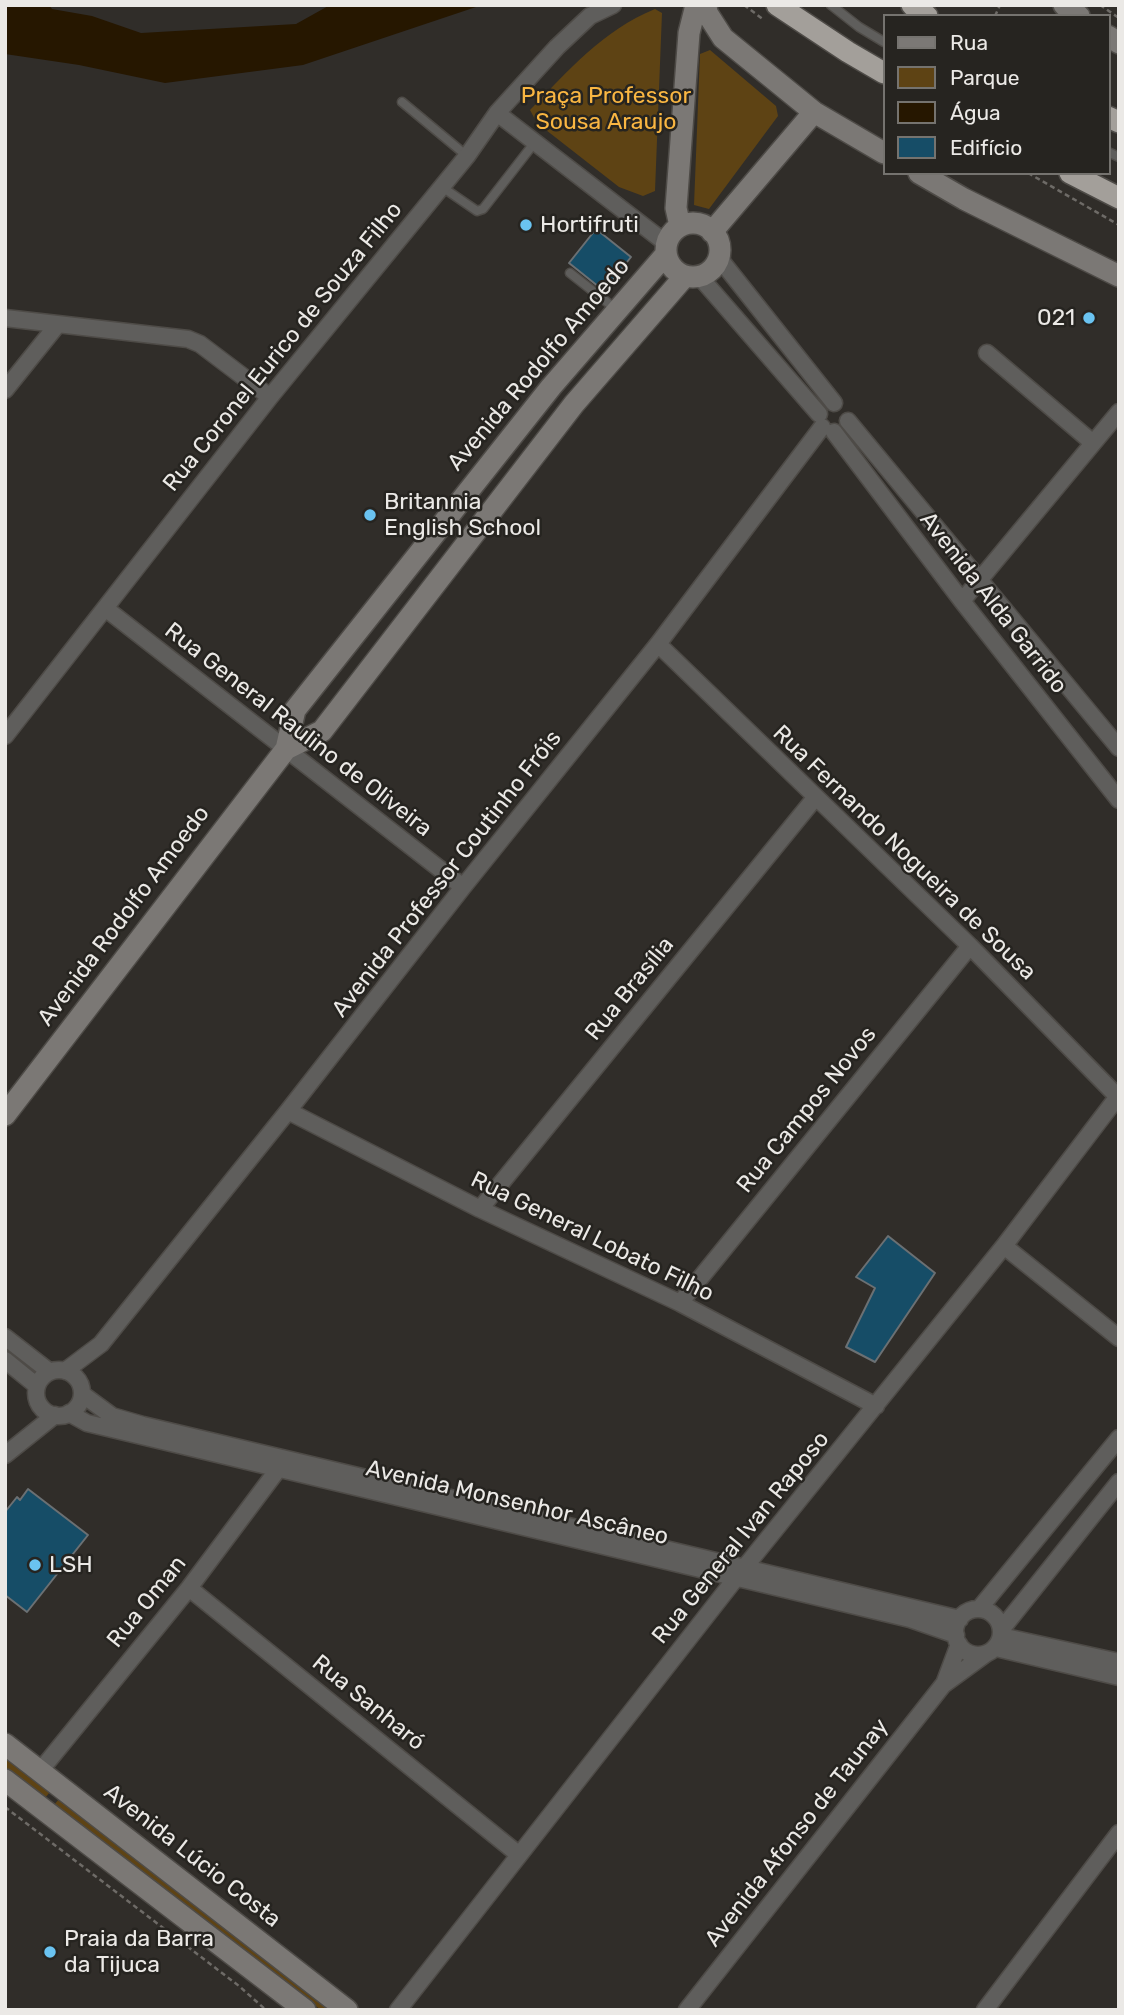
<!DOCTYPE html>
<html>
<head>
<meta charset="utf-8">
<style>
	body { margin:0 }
	#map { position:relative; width:1124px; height:2015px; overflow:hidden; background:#302d29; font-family:Rubik,sans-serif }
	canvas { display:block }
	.frame { position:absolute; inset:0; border:7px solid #ebe9e6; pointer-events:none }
	.legend { position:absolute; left:883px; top:14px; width:228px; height:161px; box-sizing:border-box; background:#262420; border:2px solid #75736f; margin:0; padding:9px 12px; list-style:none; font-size:21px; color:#ebe9e6 }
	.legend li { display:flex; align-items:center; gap:14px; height:35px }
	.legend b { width:35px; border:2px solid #75736f }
</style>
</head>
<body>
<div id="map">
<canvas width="1124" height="2015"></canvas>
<div class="frame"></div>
<ul class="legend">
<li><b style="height:9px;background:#7b7875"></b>Rua</li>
<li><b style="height:19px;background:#5e4314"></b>Parque</li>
<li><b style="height:19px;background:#261700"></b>Água</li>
<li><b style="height:19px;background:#164d67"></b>Edifício</li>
</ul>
</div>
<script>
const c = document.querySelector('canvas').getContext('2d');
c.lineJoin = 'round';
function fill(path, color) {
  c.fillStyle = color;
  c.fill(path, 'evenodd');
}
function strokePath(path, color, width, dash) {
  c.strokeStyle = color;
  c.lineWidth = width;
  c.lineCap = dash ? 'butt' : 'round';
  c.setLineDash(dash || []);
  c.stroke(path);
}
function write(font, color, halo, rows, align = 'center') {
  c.font = font + ' Rubik,sans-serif';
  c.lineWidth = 5;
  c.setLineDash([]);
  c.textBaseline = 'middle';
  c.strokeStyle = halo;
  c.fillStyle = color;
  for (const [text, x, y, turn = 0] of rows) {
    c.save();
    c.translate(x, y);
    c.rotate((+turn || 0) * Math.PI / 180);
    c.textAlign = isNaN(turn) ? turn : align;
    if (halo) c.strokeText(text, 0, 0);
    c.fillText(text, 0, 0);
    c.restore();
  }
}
const green = new Path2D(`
	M655,9L662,13L655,191L643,196L619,187L537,123L530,110C568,71 603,30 655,9Z
	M710,50L776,106L778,116L709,209L694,205L700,54Z
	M5,1758L50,1792L45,1798L5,1767Z
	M59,1799L332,2010H321L54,1805Z`);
const water = new Path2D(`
	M5,5H49L52,9L92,16L141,33L296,24L330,5H482L303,65L165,83L79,65L5,54Z`);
const building = new Path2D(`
	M596,229L631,257L604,291L569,263Z
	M888,1236L935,1273L875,1362L846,1347L875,1288L856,1277Z
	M28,1489L88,1535L27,1612L5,1595V1512L17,1497L20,1500Z`);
const path = new Path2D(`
	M744,5L764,20
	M1100,5L1119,18
	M995,16L1000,5
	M1028,173L1119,225
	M5,1807L239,1986L266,2010`);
const lane = new Path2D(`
	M831,5L859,27L884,42
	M402,102L467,156
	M1108,152L1119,157
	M442,187L477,211L483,209L535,142
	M570,273L617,310`);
const street = new Path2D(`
	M497,113L667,244
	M719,258L834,403
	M700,277L819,414
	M5,318L188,339L200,344L270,397
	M987,353L1093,443
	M5,390L58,324
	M848,421L1119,748
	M834,432L962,601L1119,800
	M962,601L1119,412
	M105,608L463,887
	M658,644L970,946L1117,1096
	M5,736L270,397L467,156L497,113L557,47L590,16L613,5
	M288,1111L480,1209L680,1303L876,1406
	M480,1209L815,798
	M1004,1246L1119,1338
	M680,1303L970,946
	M5,1337L50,1372
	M5,1360L37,1386
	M36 1393a23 23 0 1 1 46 0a23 23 0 1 1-46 0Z
	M65,1371L101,1344L288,1111L463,887L658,644L822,427
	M82,1394L112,1416L143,1425L960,1619
	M69,1413L87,1423L910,1619L956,1635
	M5,1455L55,1415
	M189,1588L518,1854
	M979,1609L1119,1438
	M955 1632a23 23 0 1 1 46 0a23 23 0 1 1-46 0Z
	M1001,1630L1119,1482
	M1001,1636L1119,1662
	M996,1648L1119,1677
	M944,1684L959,1644
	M40,1771L189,1588L282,1464
	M398,2010L736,1578L1004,1246L1119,1095
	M687,2010L943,1685L987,1653
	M985,2010L1119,1833`);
const secondary = new Path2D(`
	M706,5L707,13L723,38L814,112L884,153
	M1064,5L1079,16
	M1108,36L1119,43
	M919,173L964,199L1119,276
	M666 250a27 27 0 1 1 54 0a27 27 0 1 1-54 0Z
	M680,226L676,208L689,33L696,5
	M712,232L814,112
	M286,749L295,710L551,387L666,254
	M5,1115L286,749L322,731L574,404L685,276
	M5,1744L347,2010
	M5,1780L305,2010`);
const highway = new Path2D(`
	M777,5L848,52L884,73
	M912,5L927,16
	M1108,117L1119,122
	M1070,173L1119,198`);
const markers = [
	[526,225,7,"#6ac3f1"],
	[1089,318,7,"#6ac3f1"],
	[370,515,7,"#6ac3f1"],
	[35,1565,7,"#6ac3f1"],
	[50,1952,7,"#6ac3f1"]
];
const parkNames = [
	["Praça Professor",606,96],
	["Sousa Araujo",606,122]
];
const poiNames = [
	["Hortifruti",540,225],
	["021",1075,318,"right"],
	["Britannia",384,502],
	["English School",384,528],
	["LSH",49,1565],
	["Praia da Barra",64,1939],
	["da Tijuca",64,1965]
];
const streetNames = [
	["Rua Coronel Eurico de Souza Filho",283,347,-51],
	["Avenida Rodolfo Amoedo",539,365,-50],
	["Avenida Alda Garrido",993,603,52],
	["Rua General Raulino de Oliveira",298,730,38],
	["Rua Fernando Nogueira de Sousa",904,853,44],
	["Avenida Professor Coutinho Fróis",447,874,-52],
	["Avenida Rodolfo Amoedo",124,916,-53],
	["Rua Brasília",630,989,-51],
	["Rua Campos Novos",807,1110,-51],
	["Rua General Lobato Filho",592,1237,26],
	["Avenida Monsenhor Ascâneo",517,1503,13],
	["Rua General Ivan Raposo",741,1538,-51],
	["Rua Oman",147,1602,-51],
	["Rua Sanharó",368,1703,39],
	["Avenida Afonso de Taunay",797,1833,-52],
	["Avenida Lúcio Costa",192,1856,38]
];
fill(green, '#5e4314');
fill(water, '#261700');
fill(building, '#164d67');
strokePath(building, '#6b7073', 2);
strokePath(lane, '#4e4b47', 11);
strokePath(street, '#4e4b47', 19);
strokePath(secondary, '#4e4b47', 24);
strokePath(highway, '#4e4b47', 24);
strokePath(path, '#6e6b67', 2.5, [5, 3.5]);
strokePath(lane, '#5f5e5c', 8);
strokePath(street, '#5f5e5c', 16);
strokePath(secondary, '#7b7875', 21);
strokePath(highway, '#a39f9a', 21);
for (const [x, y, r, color] of markers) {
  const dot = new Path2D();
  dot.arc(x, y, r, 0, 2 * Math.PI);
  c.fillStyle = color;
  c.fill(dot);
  strokePath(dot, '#262420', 2.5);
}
write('23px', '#f9b642', '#262420', parkNames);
write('23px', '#ebe9e6', '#262420', poiNames, 'left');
write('23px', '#ebe9e6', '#262420', streetNames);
</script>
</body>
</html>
